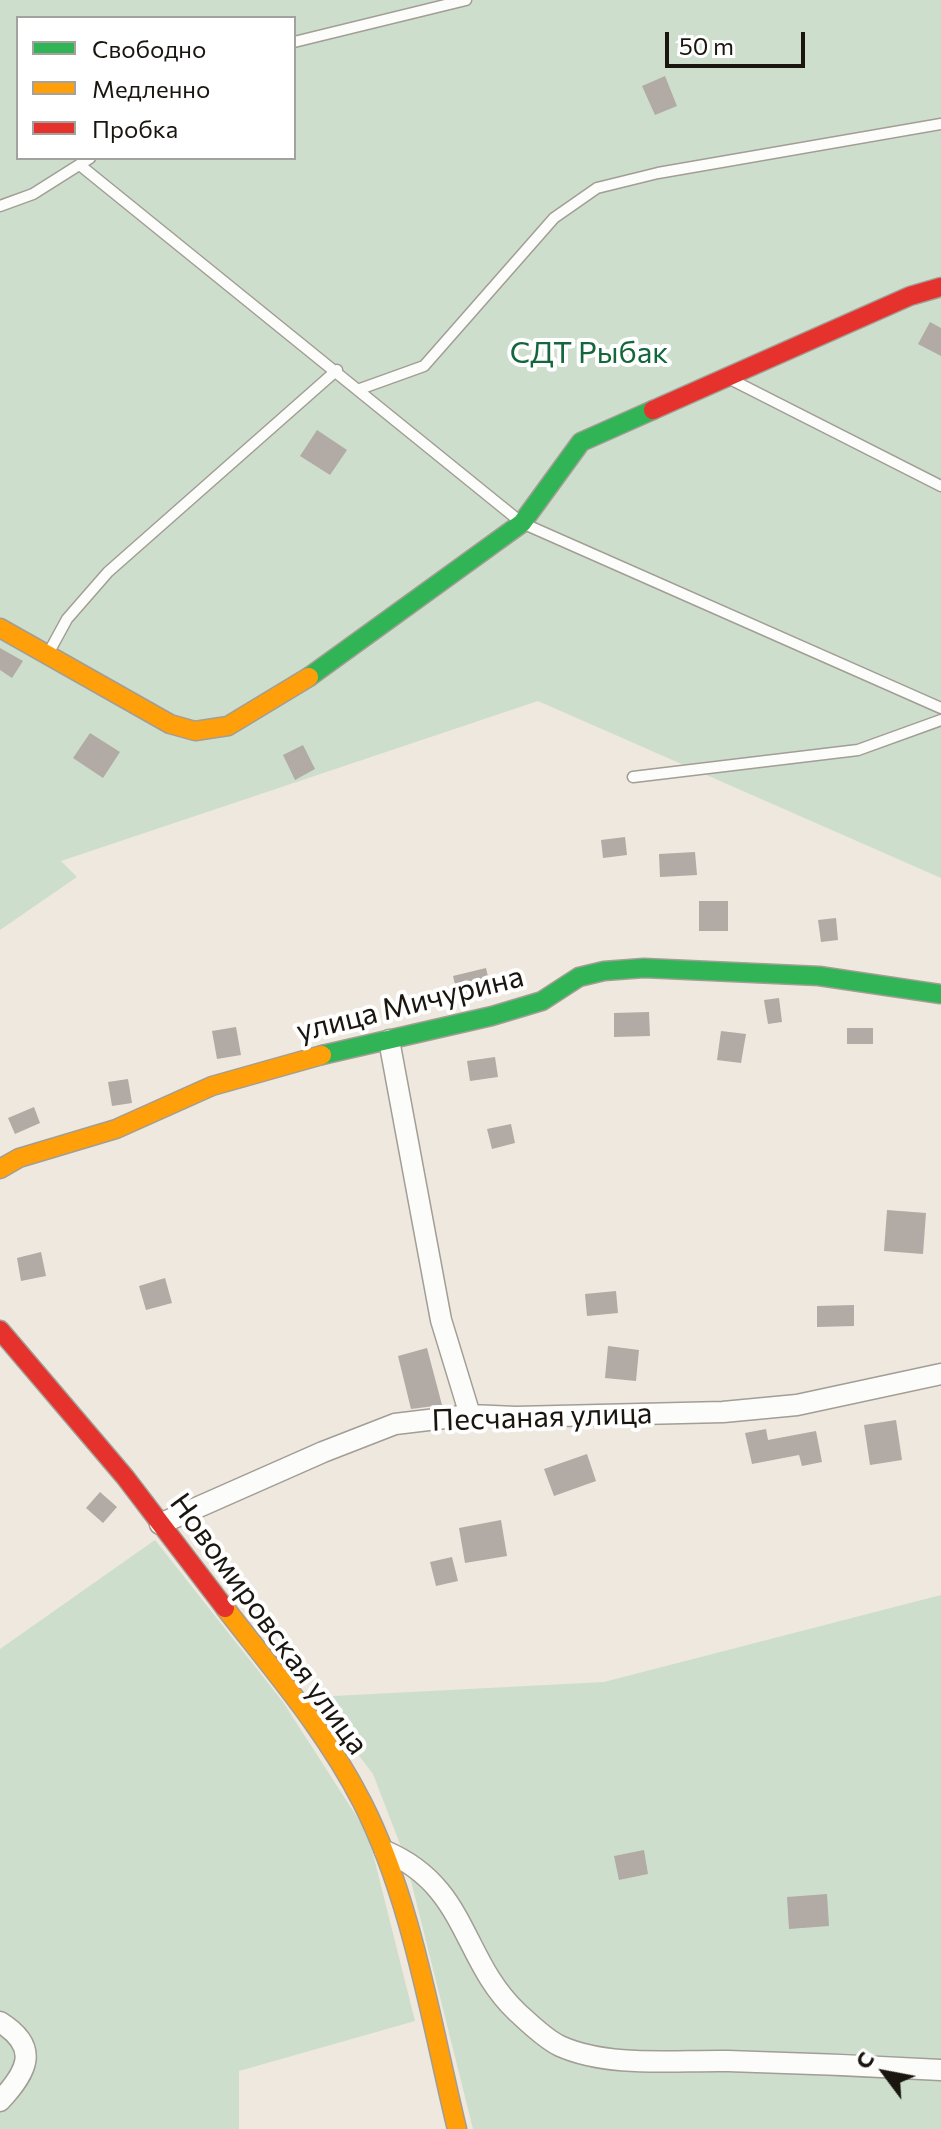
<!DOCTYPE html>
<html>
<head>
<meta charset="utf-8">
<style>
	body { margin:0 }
	#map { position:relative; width:941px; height:2129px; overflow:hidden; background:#eee8de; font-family:Commissioner,sans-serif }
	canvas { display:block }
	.legend { position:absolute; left:16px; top:16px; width:280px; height:144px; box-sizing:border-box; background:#fff; border:2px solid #a3a29f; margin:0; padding:10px 14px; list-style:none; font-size:24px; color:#1a160f }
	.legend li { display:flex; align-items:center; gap:16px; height:40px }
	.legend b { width:40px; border:2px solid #a3a29f }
	.north { position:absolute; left:845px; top:2033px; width:80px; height:80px; -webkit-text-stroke:6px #fff; paint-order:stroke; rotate:302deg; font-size:22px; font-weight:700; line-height:32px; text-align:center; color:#1a160f }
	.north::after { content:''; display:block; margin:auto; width:28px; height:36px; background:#1a160f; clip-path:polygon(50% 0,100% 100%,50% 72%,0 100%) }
	.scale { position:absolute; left:665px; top:32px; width:140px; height:36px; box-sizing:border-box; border:4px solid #1a160f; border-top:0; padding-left:10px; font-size:24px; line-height:28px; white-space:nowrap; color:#1a160f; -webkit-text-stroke:6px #fff; paint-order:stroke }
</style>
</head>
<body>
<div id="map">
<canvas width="941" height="2129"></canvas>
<ul class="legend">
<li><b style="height:10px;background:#30b455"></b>Свободно</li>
<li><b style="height:10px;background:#ff9f0a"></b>Медленно</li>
<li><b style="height:10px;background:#e5322d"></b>Пробка</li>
</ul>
<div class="north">С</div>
<div class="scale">50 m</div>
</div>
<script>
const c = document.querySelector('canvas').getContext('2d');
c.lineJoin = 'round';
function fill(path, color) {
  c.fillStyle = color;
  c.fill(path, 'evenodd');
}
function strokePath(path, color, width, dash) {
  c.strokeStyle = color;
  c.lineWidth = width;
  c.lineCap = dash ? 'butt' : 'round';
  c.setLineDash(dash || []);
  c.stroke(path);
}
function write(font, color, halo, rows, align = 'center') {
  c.font = font + ' Commissioner,sans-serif';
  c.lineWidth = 8;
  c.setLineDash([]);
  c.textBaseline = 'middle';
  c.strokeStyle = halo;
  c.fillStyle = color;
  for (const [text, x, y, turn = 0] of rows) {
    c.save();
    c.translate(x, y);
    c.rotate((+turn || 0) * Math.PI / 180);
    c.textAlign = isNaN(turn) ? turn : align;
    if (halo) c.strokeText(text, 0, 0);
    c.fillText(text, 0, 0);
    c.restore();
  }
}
const green = new Path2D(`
	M0,0H941V878L538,701L61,861L77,877L0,930ZM18,18H294V158H18Z
	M155,1540L283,1702L368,1834L415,2021L239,2071V2129H0V1649Z
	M941,1595V2129H473L405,1857L373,1774L314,1697L604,1682Z`);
const building = new Path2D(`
	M665,76L677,106L655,115L642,86Z
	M930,322L941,328V356L918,344Z
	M317,430L347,450L330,475L300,456Z
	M0,648L23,661L12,678L0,670Z
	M90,733L120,752L103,778L73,758Z
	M303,745L315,769L295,780L283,755Z
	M625,837L627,855L603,858L601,840Z
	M695,852L697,875L660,877L659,854Z
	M699,901H728V931H699Z
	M836,918L838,940L821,942L818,920Z
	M486,968L491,989L458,997L453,976Z
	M779,998L782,1022L768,1024L764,1000Z
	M649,1012L650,1036L614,1037V1013Z
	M236,1027L241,1055L217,1059L212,1031Z
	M847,1028H873V1044H847Z
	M721,1031L746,1034L741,1063L717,1060Z
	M495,1057L498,1077L470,1081L467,1061Z
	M128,1079L132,1103L112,1106L108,1082Z
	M34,1107L40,1123L15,1134L8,1118Z
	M511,1124L515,1143L492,1149L487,1129Z
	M887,1210L926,1213L923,1254L884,1251Z
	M41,1252L46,1276L21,1281L17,1258Z
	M165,1278L172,1303L146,1310L139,1286Z
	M616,1291L618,1313L587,1316L585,1294Z
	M854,1305V1326L817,1327V1306Z
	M608,1346L639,1350L636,1381L605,1378Z
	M427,1348L442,1405L411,1409L398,1356Z
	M896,1420L902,1460L870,1465L864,1425Z
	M766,1429L768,1440L816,1431L822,1462L802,1466L799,1455L752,1464L745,1433Z
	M587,1454L596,1481L554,1496L544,1469Z
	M100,1492L117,1507L103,1523L86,1508Z
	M501,1520L507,1556L465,1563L459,1528Z
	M452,1557L458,1581L436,1586L430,1562Z
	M644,1850L648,1874L619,1880L614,1856Z
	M827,1894L829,1926L789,1929L787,1897Z`);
const lane = new Path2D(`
	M294,42L466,0
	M81,166L522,523L941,708
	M0,206L33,194L90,158
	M730,379L941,486
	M360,389L424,366L554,218L597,188L658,173L941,124
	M49,652L67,619L108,572L337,370
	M633,777L858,750L941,720`);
const street = new Path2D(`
	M389,1040L441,1320L470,1415
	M160,1524L323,1452L395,1424L470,1415L516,1417L723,1412L797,1405L941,1374
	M385,1851C468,1886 461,1959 517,2012C528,2022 545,2039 560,2046C609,2068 675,2060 728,2061C799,2063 870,2066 941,2070
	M0,2022C40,2047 28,2071 0,2101`);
const fast = new Path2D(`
	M309,677L522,523L581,442L653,410
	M322,1055L492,1016L542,1001L579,977L604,971L644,968L819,976L941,994`);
const slow = new Path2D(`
	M0,628L170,724L195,731L228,726L309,677
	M0,1169L19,1158L116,1129L212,1086L322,1055
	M225,1608C273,1670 326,1731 362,1802C412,1900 431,2022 457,2129`);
const jam = new Path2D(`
	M653,410L910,296L941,287
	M0,1330L125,1477L225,1608`);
const parkNames = [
	["СДТ Рыбак",589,353]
];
const streetNames = [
	["улица Мичурина",410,1004,-14],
	["Песчаная улица",542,1417,-2],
	["Новомировская улица",269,1624,54]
];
fill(green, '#cddfcc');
fill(building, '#b1aaa5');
strokePath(lane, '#a29d95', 13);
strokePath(street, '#a29d95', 23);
strokePath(fast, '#a29d95', 21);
strokePath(slow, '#a29d95', 21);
strokePath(jam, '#a29d95', 21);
strokePath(lane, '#fcfcfa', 10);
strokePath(street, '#fcfcfa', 20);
strokePath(fast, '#30b455', 18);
strokePath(slow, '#ff9f0a', 18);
strokePath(jam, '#e5322d', 18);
write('30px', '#14663b', '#fff', parkNames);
write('30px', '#1a160f', '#fff', streetNames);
</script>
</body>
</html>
